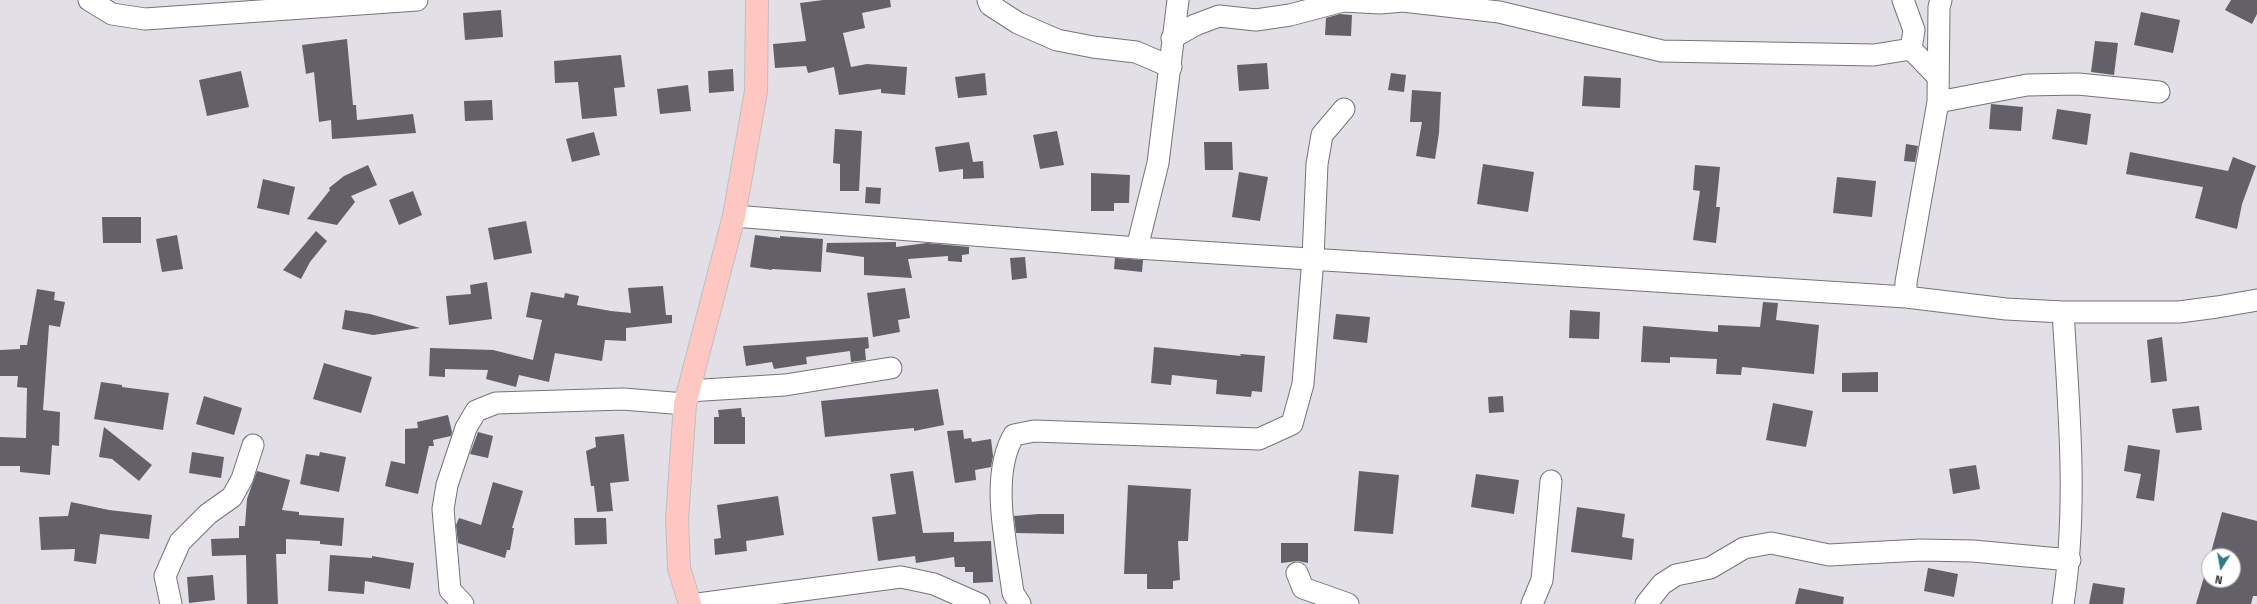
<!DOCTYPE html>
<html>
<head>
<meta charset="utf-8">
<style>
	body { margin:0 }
	#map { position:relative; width:2257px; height:604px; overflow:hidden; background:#e2dfe7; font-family:"Fira Sans",sans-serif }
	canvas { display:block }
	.north { position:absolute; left:2201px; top:548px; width:40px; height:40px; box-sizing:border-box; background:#fff; border:1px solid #afafb0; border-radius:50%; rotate:191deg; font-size:11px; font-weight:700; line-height:16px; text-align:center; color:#38373a }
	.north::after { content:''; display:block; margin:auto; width:14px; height:18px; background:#317a7f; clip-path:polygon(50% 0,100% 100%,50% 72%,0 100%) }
</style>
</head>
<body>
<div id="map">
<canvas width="2257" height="604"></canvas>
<div class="north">N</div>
</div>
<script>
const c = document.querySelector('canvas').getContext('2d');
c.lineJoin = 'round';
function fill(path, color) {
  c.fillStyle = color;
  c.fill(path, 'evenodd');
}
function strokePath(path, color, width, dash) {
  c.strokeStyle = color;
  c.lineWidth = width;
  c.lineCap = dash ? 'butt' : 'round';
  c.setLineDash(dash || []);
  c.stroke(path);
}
const building = new Path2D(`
	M823,0H890L891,7L862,13L865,28L843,33L851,67L867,64L907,67L905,95L881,93V89L839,95L834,67L808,73L806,66L775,68L773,44L806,41L800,3Z
	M2231,0H2257V14L2252,24L2225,10Z
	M501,10L503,37L465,40L463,13Z
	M2141,12L2180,20L2173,53L2134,45Z
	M1340,14L1352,15L1351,36L1325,35L1326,18Z
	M347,39L353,105H356L357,120L413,114L416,133L332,139L331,120L319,122L314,72L306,74L302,45Z
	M2095,41L2118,43L2114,75L2091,72Z
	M621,55L625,87L614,88L617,116L582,119L578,82L555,83L554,61Z
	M1267,63L1269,89L1239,91L1237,65Z
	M733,69L734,91L709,93L708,71Z
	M241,71L249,107L207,116L199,80Z
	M985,73L987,95L958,98L955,77Z
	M1391,73L1406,75L1404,92L1388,90Z
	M1584,76L1621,78L1620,108L1582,106Z
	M688,85L691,111L660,114L657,89Z
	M1412,90L1441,92L1439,133L1435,159L1416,156L1422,122H1410Z
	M492,100L493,120L465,121L464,101Z
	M1991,104L2023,107L2021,131L1989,129Z
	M2057,109L2091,114L2087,145L2052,139Z
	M835,129L862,131L859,191H840V164L833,163Z
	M1057,131L1064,165L1040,169L1033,135Z
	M594,132L600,155L572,162L566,139Z
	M969,142L973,162L983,161L984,178L963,179V169L939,172L935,147Z
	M1204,142H1232L1233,170H1205Z
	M1906,144L1918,146L1915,162L1904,161Z
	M2130,152L2228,171L2233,157L2256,166L2242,204L2237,229L2195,218L2203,187L2126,174Z
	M1483,164L1534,172L1528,212L1477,204Z
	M368,165L377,185L351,196L355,202L337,225L307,219L330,190L329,188L344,176Z
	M1695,165L1720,167L1716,207H1720L1716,243L1693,240L1700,191L1693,190Z
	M1239,172L1268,177L1260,221L1232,217Z
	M1091,173L1130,175L1129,203H1114V211H1091Z
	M1837,177L1876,181L1872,217L1833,213Z
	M263,179L295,187L289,215L257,208Z
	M866,187L881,188L880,204L865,203Z
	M413,191L422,215L399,225L389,200Z
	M102,217H141V243H103Z
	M526,221L532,253L494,260L488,228Z
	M316,231L327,241L310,262L301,279L283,270Z
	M177,235L183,269L162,272L156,239Z
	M755,235L780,238V236L823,239L821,272L772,269V270L750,267Z
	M896,242V247L927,243L969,247V254L962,255V262L948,261V256L908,259L912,278L864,275V257L826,252L827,243Z
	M1025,257L1027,278L1012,280L1010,258Z
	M1115,258L1143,260L1142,272L1114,269Z
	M487,282L492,319L449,325L446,296L471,294L470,285Z
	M663,286L666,315H672V323L626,328V341L605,340L602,361L555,353L549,382L519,375L516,387L486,379L488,370L445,369V377L429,376L430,348L493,350L533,360L542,320L526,317L531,292L564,298L565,293L579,296L577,305L611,311L631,313L628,288Z
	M905,288L910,318L898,320L900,332L873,337L867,293Z
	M37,289L55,292L54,300L65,302L60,327L49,325L43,410L60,412L59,446L52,445L50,475L20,472V466H0V437L26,438L27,388L17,387L18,376H0V350L20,349V345H27Z
	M1763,302L1778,303L1776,320L1819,325L1814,374L1742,367L1741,375L1716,374L1717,359L1670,357V363L1641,362L1643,326L1718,332V325L1760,327Z
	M345,310L370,314L420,328L373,335L342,329Z
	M1570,310L1600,312L1599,339L1569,338Z
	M1336,314L1370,317L1367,343L1333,339Z
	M868,337L869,348L865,349L866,360L851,362L850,351L806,357L807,364L774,369L772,362L746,366L743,346Z
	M2162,337L2167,381L2151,383L2147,340Z
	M1154,347L1241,356L1240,354L1265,356L1262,392L1252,391L1251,397L1216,394L1217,380L1172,375L1171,385L1151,383Z
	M324,363L372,377L361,413L313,399Z
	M1878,372V392H1842V373Z
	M101,382L122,385V387L169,393L163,430L94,419Z
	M938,389L944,425L914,431V428L825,437L821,401Z
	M204,396L242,408L234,435L196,424Z
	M1503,396L1504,412L1489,413L1488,397Z
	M1773,403L1813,411L1806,447L1766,440Z
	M2199,406L2202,430L2176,433L2172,409Z
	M741,408L742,417H745V444H714V417H719L718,410Z
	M448,415L452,432L451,436L433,440L434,446H429L418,494L385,486L391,461L405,464V429L418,428L417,422Z
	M104,427L152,465L139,481L112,459L99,457Z
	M963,430L964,439L971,438L972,442L991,439L993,456L991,467L975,470L976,480L955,483L947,431Z
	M478,432L493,436L488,458L470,454Z
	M624,434L629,481L610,483L613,511L597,512L594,486H591L586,451L596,447L595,437Z
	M2128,445L2160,450L2154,501L2136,498L2141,474L2124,471Z
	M192,452L224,457L221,478L189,473Z
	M320,452L346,457L339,492L300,484L306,454L319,456Z
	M1976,465L1980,489L1953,494L1949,469Z
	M257,471L290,480L282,510L299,512V515L344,518L342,546L320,544V541L286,539V554H276L278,604H247L246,555L212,556L211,539L239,538V526H245L247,499Z
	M913,471L923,533L954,532V542L991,541L993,582L973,583V572H965V567H955L954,557L916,563L915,556L878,561L872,517L896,514L890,474Z
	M1359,471L1399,475L1393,534L1354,531Z
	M1476,474L1519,480L1514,514L1471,507Z
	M493,482L523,491L512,528H514L510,550H507L505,558L458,543L456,525L459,518L481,525Z
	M1128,485L1191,489L1188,541H1178L1180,580L1173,581V589H1147V574H1124Z
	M778,496L784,535L746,541L747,551L715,555L714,539L721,538L717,505Z
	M71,502L109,510L152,515L149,539L100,534L96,564L74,561L75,549L41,550L39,517L68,516Z
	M1577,507L1625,514L1622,537L1634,539L1632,560L1571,552Z
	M2222,512L2257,521V596H2253L2251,604H2196L2209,560V580H2233V556H2210Z
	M1039,514H1064V534L1016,533L1014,516Z
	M574,518H606L607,544L575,545Z
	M1281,543H1308V563L1298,561L1281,563Z
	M330,555L372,558V556L414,563L410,589L365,581L364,594L328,591Z
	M1928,568L1958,574L1954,597L1924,591Z
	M213,575L215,600L189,603L187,577Z
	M2093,583L2125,588L2123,604H2089Z
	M1799,588L1844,597L1843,604H1795Z`);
const minor = new Path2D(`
	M89,0L112,14L145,19L417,0
	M988,0L990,5L1018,23L1057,40L1093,47L1136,52L1171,67
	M1903,0L1914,30L1911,49L1938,77
	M1172,38L1195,25L1219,16L1256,20L1290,15L1343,1L1380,3L1403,1L1499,12L1662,51L1874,55L1911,49
	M1938,102L1939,7L1941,0
	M734,216L1137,248L1906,297L2006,309L2063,312H2179L2217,307L2257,300
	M1137,248L1158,163L1178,0
	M1906,297V282L1938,102L2027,85L2078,84L2159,92
	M688,391L785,385L891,368
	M1297,573L1303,588L1348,604
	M171,604L165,576L180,542L208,514L232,497L242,479L253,445
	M463,604L450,590L443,509L447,485L466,428L476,411L496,403L623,399L685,404
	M698,604L901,577L934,584L979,604
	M1020,604L1013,593C1007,547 989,476 1014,435L1034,431L1259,439L1292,424L1303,384L1313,258L1317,164L1322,135L1344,109
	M1532,604L1542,580L1551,481
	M1646,604L1662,584L1676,575L1710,568L1744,548L1771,543L1829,555L1921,550L1973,551L2070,560
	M2063,604C2078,508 2069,409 2063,312`);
const major = new Path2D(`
	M690,604L679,568L677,519L685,404L734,216L756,91L757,0`);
fill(building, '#636067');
strokePath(minor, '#75737a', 23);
strokePath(major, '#bfbfc0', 24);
strokePath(minor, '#fff', 21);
strokePath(major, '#fec7c1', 22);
</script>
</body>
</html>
